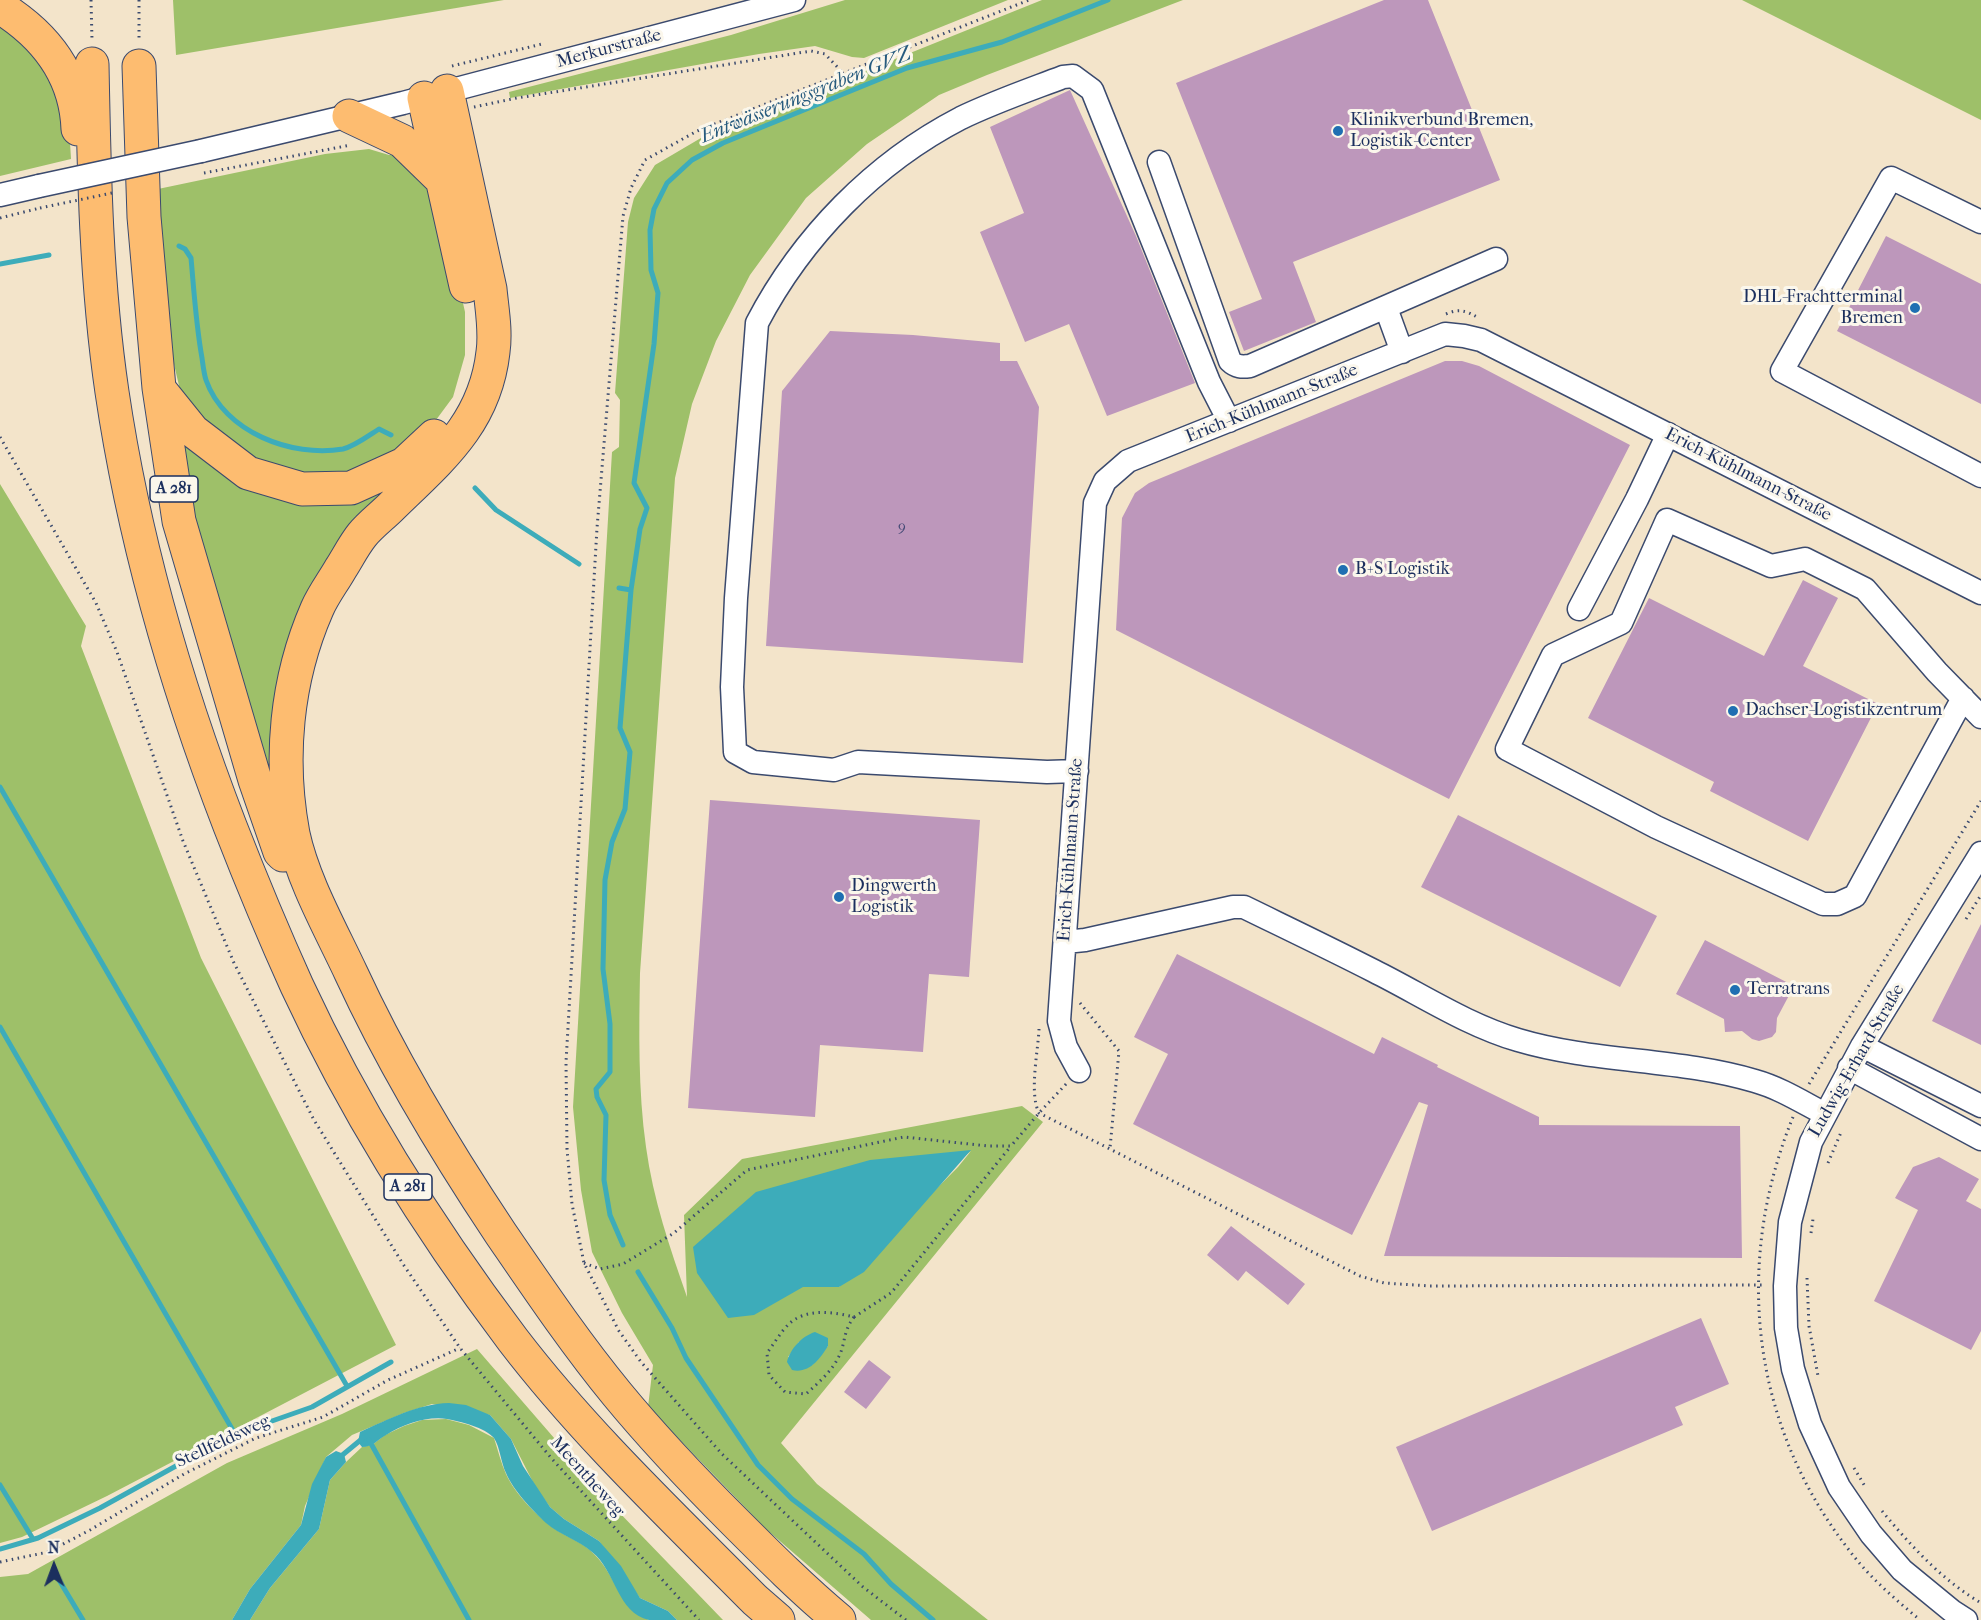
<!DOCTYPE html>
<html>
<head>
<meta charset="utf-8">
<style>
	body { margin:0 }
	#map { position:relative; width:1981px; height:1620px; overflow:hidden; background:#f3e4ca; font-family:"IM FELL French Canon",serif }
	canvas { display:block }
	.north { position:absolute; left:24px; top:1536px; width:60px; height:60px; -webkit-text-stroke:4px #fbf7ec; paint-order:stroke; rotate:359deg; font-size:16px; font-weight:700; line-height:24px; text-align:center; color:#1b2f5e }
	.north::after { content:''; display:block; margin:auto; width:21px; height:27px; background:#1b2f5e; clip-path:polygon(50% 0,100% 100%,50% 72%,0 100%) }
</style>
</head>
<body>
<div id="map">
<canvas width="1981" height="1620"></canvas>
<div class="north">N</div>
</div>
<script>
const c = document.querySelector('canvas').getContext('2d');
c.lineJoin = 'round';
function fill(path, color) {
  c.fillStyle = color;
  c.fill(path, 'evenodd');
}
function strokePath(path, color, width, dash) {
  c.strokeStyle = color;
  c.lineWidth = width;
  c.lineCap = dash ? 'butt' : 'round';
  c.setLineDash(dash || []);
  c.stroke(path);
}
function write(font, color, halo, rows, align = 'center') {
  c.font = font + ' "IM FELL French Canon",serif';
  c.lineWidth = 6;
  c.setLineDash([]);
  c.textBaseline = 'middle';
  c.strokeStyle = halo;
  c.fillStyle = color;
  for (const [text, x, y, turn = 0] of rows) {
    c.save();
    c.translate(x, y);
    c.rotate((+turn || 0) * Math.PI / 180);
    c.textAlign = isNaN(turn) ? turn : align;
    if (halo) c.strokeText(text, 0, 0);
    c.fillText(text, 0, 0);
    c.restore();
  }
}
const green = new Path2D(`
	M173,0H504L176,55Z
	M845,0H1008L864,58L852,57L815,46L759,54L510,98L509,92L731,35Z
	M1042,0H1183L987,75L939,95L867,144L806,198L750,275L716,341L692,404L675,478L640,973C639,1031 638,1090 646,1147C653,1199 670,1248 687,1297L684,1215L742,1159L1022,1106L1043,1122L781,1443L817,1484L988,1620H871L766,1529L648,1407L653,1365L622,1313L592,1252L581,1190L573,1107L612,452L619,447L620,400L615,393L628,222L634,198L655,165L706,135ZM971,1151L958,1167L839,1287H803ZM799,1342L828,1346L812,1365L788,1357Z
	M1742,0H1981V120Z
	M0,14L38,46L69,125L71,159L0,176Z
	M369,149L389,155L399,154L438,191L465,312V355L453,397L422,439L334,481L239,459L181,394L169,343L158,189L325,154Z
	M173,412L263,488L419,460L345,543L276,797L194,528Z
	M0,484L86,626L81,646L201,958L396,1345L107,1496L22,1537L0,1543Z
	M477,1349L613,1506L723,1620H677L668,1611L640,1598L599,1541L564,1519L550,1507L536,1488L511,1439L490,1415L432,1404L404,1413L352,1435L326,1457L305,1506L301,1525L250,1589L232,1620H0V1577L28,1574L227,1463L342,1414Z
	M446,1419L469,1425L494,1438C498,1450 501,1463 506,1474C515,1494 537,1516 555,1529C567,1537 584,1543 594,1554C617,1577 618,1605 649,1620H250L270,1588L319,1529L330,1480L346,1462L362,1447L372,1445L385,1435L404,1426L422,1420Z`);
const water = new Path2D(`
	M971,1150L864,1272L839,1287H803L754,1315L728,1318L697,1273L693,1247L756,1192L870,1160Z
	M815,1332L828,1338V1346C820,1359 809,1374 792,1370L787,1362C790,1349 802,1336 815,1332Z
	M449,1403L466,1405L490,1415L511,1439L523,1466L550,1507L564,1519L599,1541L621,1566L640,1598L668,1611L677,1620C668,1620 658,1620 649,1620C617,1613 616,1571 592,1552C578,1540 560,1535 546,1523C532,1510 513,1490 506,1473C501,1463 500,1447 494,1438C486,1428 459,1421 447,1419C427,1416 404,1424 386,1435C377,1440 373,1447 362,1447L358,1442L360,1432C389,1419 417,1404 449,1403Z
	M336,1451L344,1454L346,1462L330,1480L319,1529L270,1588L250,1620H232L250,1589L301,1525L312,1484L326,1457Z`);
const stream = new Path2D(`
	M179,246L185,249L191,258C194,291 196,325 202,358C203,365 204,374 206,380C224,432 292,458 343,449C355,446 368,436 379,429L391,435
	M0,264L49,255
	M475,488L496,510L579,564
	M619,588L631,590
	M0,787L347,1386
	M0,1027L235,1434
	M623,1245L610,1215L604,1180L606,1115L597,1097L596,1089L610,1072V1024L603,969L605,880L612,842L625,809L630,752L620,728L631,590L640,529L647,508L634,483L654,344L658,293L651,270L650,230L654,209L667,183L692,160L723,143L907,68L1002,42L1108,0
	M638,1272L672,1328L686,1358L758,1465L792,1499L864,1554L891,1584L933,1620
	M369,1440L469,1620
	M340,1457L363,1438
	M0,1485L33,1539
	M0,1549L38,1538L100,1508L232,1435L312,1407L391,1362
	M59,1580L83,1620`);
const building = new Path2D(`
	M1384,0H1428L1500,180L1293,262L1316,322L1244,351L1229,312L1262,299L1176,83Z
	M1070,90L1136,236L1195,383L1107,416L1069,324L1025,342L980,232L1024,213L990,127Z
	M1886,236L1981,284V404L1837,331Z
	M830,331L913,335L1000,343V361H1017L1039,407L1023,663L766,646L782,391Z
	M1445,361H1462L1479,366L1630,445L1449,799L1116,630L1122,518L1135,493L1149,483Z
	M1803,580L1838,598L1803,666L1878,704L1808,841L1710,791L1714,782L1588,718L1649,598L1764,656Z
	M710,800L980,820L969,977L929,974L923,1052L820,1045L815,1117L688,1108Z
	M1458,815L1657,916L1620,987L1421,887Z
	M1981,924V1045L1932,1021Z
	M1705,940L1794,986L1777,1018L1776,1032L1772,1037L1759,1041L1752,1039L1742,1031L1725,1032L1724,1019L1676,994Z
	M1177,954L1374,1054L1382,1037L1438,1065L1437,1067L1539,1117V1125L1740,1126L1742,1258L1384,1256L1428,1105L1419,1102L1352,1235L1133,1124L1168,1054L1134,1037Z
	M1939,1157L1979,1179L1966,1201L1981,1209V1331L1971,1350L1874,1301L1918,1210L1895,1198L1913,1167Z
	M1231,1226L1305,1284L1288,1305L1246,1271L1238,1281L1207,1255Z
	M1701,1318L1729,1384L1675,1407L1683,1425L1432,1531L1396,1447Z
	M869,1360L891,1377L866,1409L844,1392Z`);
const path = new Path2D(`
	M91,0L92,40
	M139,0V41
	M452,66L542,44
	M474,107L517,98L811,51L825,54L843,73
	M204,173L351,145
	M0,218L40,208
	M1446,314C1460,308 1466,311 1479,318
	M0,437L96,603L117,652L183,841L234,963L314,1120L403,1264L460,1348L552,1459L699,1620
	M1966,919L1981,895
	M1080,1003L1119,1051L1110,1148
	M1039,1029C1038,1052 1029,1093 1039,1113L1360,1276L1384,1283L1430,1286L1765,1285
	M1809,1084L1981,801
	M1793,1117C1733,1264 1751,1424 1849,1550C1869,1577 1894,1598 1920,1620
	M1828,1163L1842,1130
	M1811,1233L1813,1219
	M584,1263L600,1269L623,1264L674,1233L747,1170L904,1137L988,1146H1011L1039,1113L1067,1083
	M1807,1278L1809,1326L1818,1376
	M854,1317C842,1333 846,1344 838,1358C831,1372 818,1383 806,1394L785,1392L769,1375L767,1353C774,1344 781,1331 790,1323C807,1308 834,1312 854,1317L891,1293L1011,1146
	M1854,1468L1866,1488
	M1882,1511C1911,1546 1942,1580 1981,1603
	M0,1562L48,1552L90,1530L184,1474L256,1438L323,1417L388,1380L460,1348
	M906,1620L863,1587L722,1454L641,1362L619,1331L584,1263L572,1204L567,1149L566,1062L597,528L623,216L631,188L645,160L697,131L1029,0`);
const minor = new Path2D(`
	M201,151L403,103L794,0
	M1159,162L1230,361C1236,367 1242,367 1250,366L1496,259
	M0,195L39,186
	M1981,222L1891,178L1782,371L1981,476
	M1386,308L1402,352
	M1579,609L1637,499L1668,434
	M1963,698L1855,896L1837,904H1823L1656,827L1507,749L1553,655L1621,623L1667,520L1771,566L1805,559L1865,589L1937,672L1981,717
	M1077,771L1047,772L858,762L834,770L753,762L735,752L732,687L736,598L757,323C802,237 874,163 961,118C994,102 1029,90 1063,77L1073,76L1092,90L1209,382L1229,421
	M1065,942L1085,940L1233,907H1244C1287,928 1331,949 1374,971C1422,995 1467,1025 1518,1040C1595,1063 1678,1058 1755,1081C1780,1088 1802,1102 1825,1114
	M1862,1046L1981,1106
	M1849,1068L1981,1139
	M1079,1071L1066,1047L1059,1021L1095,503L1105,481L1128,461L1445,334L1464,336L1481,340L1981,593
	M1966,1620L1952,1611L1902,1570L1871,1534L1839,1487L1810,1424L1793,1369L1786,1328L1785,1286L1790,1222L1811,1142L1862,1046L1981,853`);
const highway = new Path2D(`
	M0,7C45,35 76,74 78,129
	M92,64C94,173 96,283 112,392C134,541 176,686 230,826C251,880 273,933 297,986C355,1111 430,1230 513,1340C585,1434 672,1516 755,1600L778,1620
	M139,66L144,217L159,388L179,521L255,780L280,852L283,855
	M447,91L490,289C492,310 496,331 493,352C485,424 439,460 391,507C382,516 370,525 362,535C354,545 348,557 341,568C333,582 323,595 317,609C286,680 279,759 293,834C303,881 331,930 351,973C393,1064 445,1150 501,1234C538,1288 575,1343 617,1394C654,1439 694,1481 735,1522C769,1556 803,1590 839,1620
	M424,98L466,286
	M349,116L402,141L441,179
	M160,390L193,431L248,473L302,489L351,488L404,464L434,436`);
const pathBridge = new Path2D(`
	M40,208L112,193`);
const minorBridge = new Path2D(`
	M39,186L201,151`);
const markers = [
	[1338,131,6,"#1f6fb2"],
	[1915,308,6,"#1f6fb2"],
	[1343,570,6,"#1f6fb2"],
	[1733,711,6,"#1f6fb2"],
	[839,897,6,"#1f6fb2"],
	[1735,990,6,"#1f6fb2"]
];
const numberNames = [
	["9",902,527]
];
const shields = [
	[174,489,48],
	[408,1187,48]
];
const shieldNames = [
	["A 281",174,489],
	["A 281",408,1187]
];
const streetNames = [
	["Merkurstraße",609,49,-15],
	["Erich-Kühlmann-Straße",1272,404,-22],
	["Erich-Kühlmann-Straße",1748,475,27],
	["Erich-Kühlmann-Straße",1071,850,-86],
	["Ludwig-Erhard-Straße",1857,1061,-60],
	["Stellfeldsweg",223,1442,-25],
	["Meentheweg",587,1477,48]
];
const poiNames = [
	["Klinikverbund Bremen,",1350,121],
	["Logistik-Center",1350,142],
	["DHL-Frachtterminal",1903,298,"right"],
	["Bremen",1903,319,"right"],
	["B+S Logistik",1355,570],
	["Dachser-Logistikzentrum",1745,711],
	["Dingwerth",851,887],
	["Logistik",851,908],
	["Terratrans",1747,990]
];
const waterNames = [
	["Entwässerungsgraben GVZ",806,96,-22]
];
fill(green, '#9ec069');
fill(water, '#3dacba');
strokePath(stream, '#3dacba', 5);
fill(building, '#bd97bb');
strokePath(minor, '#3b4a6e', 25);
strokePath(highway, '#3b4a6e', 35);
strokePath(path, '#3b4a6e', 3, [1.5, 4.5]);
strokePath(minor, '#fff', 22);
strokePath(highway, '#fdbc70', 33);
strokePath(minorBridge, '#3b4a6e', 25, []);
strokePath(pathBridge, '#3b4a6e', 3, [1.5, 4.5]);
strokePath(minorBridge, '#fff', 22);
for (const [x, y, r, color] of markers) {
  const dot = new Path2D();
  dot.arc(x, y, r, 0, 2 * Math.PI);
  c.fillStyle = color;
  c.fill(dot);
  strokePath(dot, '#fbf7ec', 2);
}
write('15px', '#444975', null, numberNames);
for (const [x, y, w] of shields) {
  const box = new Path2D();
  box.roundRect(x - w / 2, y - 13, w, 26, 4.5);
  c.fillStyle = '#fbf7ec';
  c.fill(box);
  strokePath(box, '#1b2f5e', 1.5);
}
write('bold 16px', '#1b2f5e', null, shieldNames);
write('18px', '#1b2f5e', '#fbf7ec', streetNames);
write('18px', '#1b2f5e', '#fbf7ec', poiNames, 'left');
write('italic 20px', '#275b7e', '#fbf7ec', waterNames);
</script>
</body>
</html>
